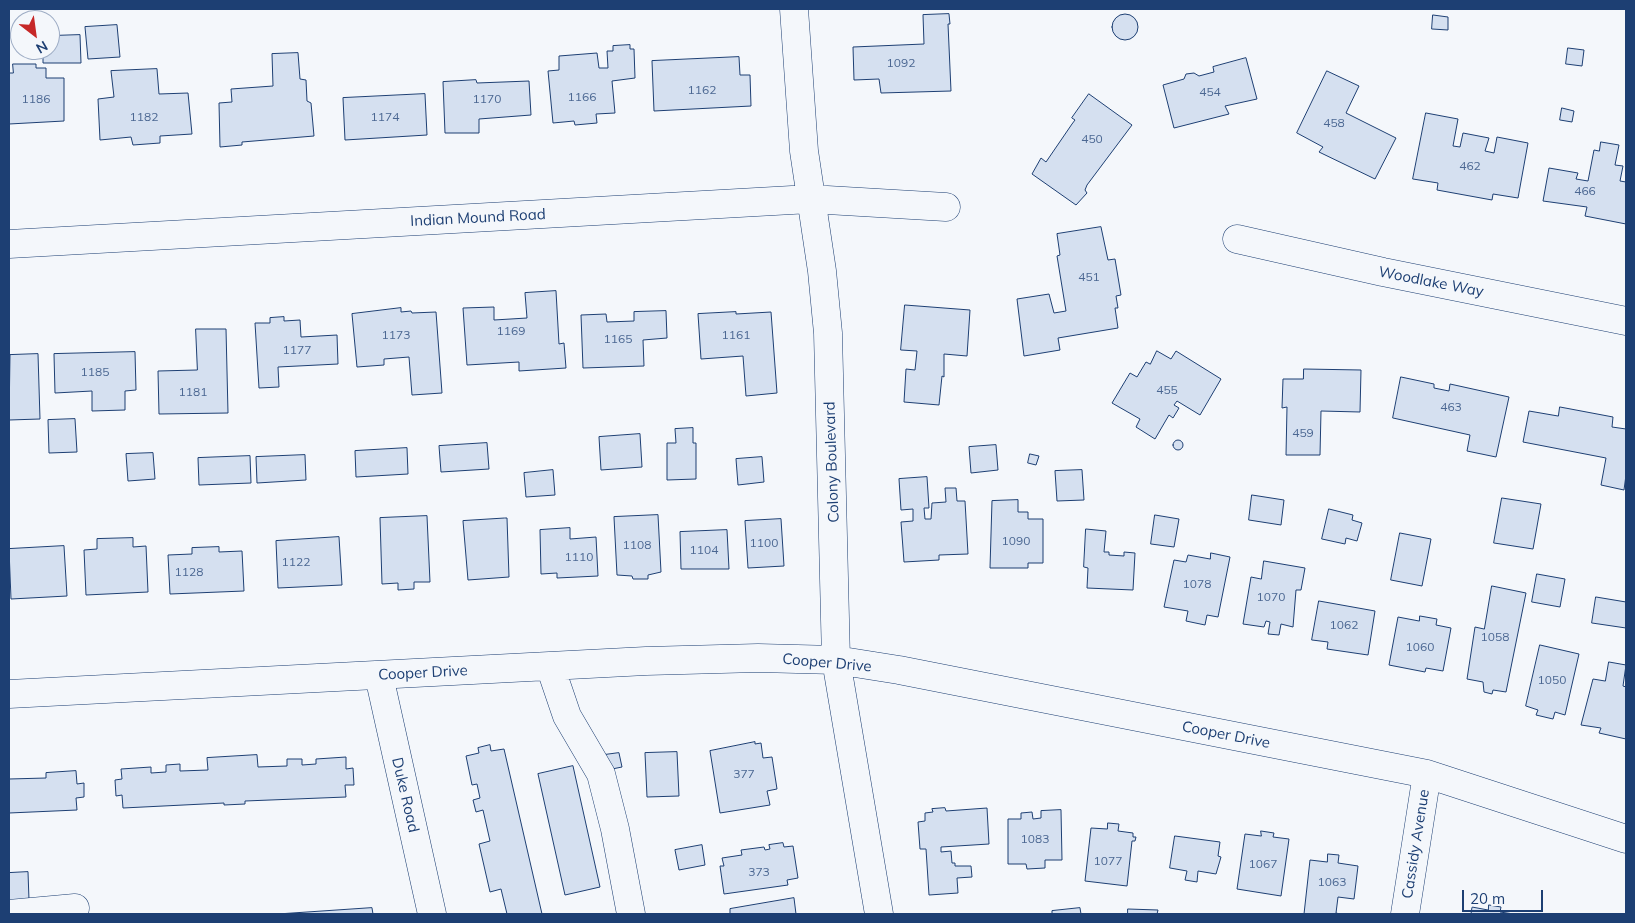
<!DOCTYPE html>
<html>
<head>
<meta charset="utf-8">
<style>
	body { margin:0 }
	#map { position:relative; width:1635px; height:923px; overflow:hidden; background:#f4f7fb; font-family:Mulish,sans-serif }
	canvas { display:block }
	.frame { position:absolute; inset:0; border:10px solid #1d3f73; pointer-events:none }
	.north { position:absolute; left:10px; top:10px; width:50px; height:50px; box-sizing:border-box; background:#f4f7fb; border:1px solid #9eadc5; border-radius:50%; rotate:150deg; font-size:14px; font-weight:700; line-height:20px; text-align:center; color:#1d3f73 }
	.north::after { content:''; display:block; margin:auto; width:18px; height:22px; background:#c62828; clip-path:polygon(50% 0,100% 100%,50% 72%,0 100%) }
	.scale { position:absolute; left:1462px; top:890px; width:81px; height:22px; box-sizing:border-box; border:2px solid #1d3f73; border-top:0; padding-left:6px; font-size:15px; line-height:18px; white-space:nowrap; color:#1d3f73; -webkit-text-stroke:4px #f4f7fb; paint-order:stroke }
</style>
</head>
<body>
<div id="map">
<canvas width="1635" height="923"></canvas>
<div class="frame"></div>
<div class="north">N</div>
<div class="scale">20 m</div>
</div>
<script>
const c = document.querySelector('canvas').getContext('2d');
c.lineJoin = 'round';
function fill(path, color) {
  c.fillStyle = color;
  c.fill(path, 'evenodd');
}
function strokePath(path, color, width, dash) {
  c.strokeStyle = color;
  c.lineWidth = width;
  c.lineCap = dash ? 'butt' : 'round';
  c.setLineDash(dash || []);
  c.stroke(path);
}
function write(font, color, halo, rows, align = 'center') {
  c.font = font + ' Mulish,sans-serif';
  c.lineWidth = 4;
  c.setLineDash([]);
  c.textBaseline = 'middle';
  c.strokeStyle = halo;
  c.fillStyle = color;
  for (const [text, x, y, turn = 0] of rows) {
    c.save();
    c.translate(x, y);
    c.rotate((+turn || 0) * Math.PI / 180);
    c.textAlign = isNaN(turn) ? turn : align;
    if (halo) c.strokeText(text, 0, 0);
    c.fillText(text, 0, 0);
    c.restore();
  }
}
const building = new Path2D(`
	M1112 27a13 13 0 1 1 26 0a13 13 0 1 1-26 0Z
	M949,14L950,24H948L951,91L881,93L879,79L854,80L853,47L924,44L923,15Z
	M1433,15L1448,17V30L1432,29Z
	M117,25L120,57L88,59L85,27Z
	M80,35L81,63H43V50H50V36Z
	M630,45V49H634L635,78L612,81L615,113L596,114L597,123L575,125L574,121L553,123L548,71L559,70V56L597,53L599,68H608L607,51H613V46Z
	M1568,48L1584,50L1582,66L1566,64Z
	M298,53L300,79L306,80L307,101L311,103L314,136L242,142V145L220,147L219,103L232,102L231,89L273,86L272,54Z
	M739,57L740,75H750L751,106L654,111L652,61Z
	M1246,58L1257,99L1225,106L1229,114L1174,128L1163,85L1184,79L1186,74L1194,73L1199,76L1214,72L1213,67Z
	M13,64H36V68H46V78H64V121L9,124V73H13Z
	M157,69L159,94L188,93L192,134L160,136V143L133,145L131,137L100,140L98,99L114,97L111,71Z
	M1327,71L1359,86L1346,113L1396,138L1375,179L1319,152L1323,147L1297,133Z
	M476,80L477,83L529,81L531,115L479,119V133H445L443,82Z
	M425,94L427,135L345,140L343,98Z
	M1089,94L1132,125L1087,185L1085,190L1087,193L1076,205L1032,174L1041,158L1046,162L1072,124L1075,120L1072,118Z
	M1562,108L1574,111L1572,122L1560,120Z
	M1426,113L1458,119L1453,146L1460,147L1463,133L1489,138L1485,151L1494,153L1497,137L1528,143L1518,198L1493,194L1492,200L1437,190L1438,183L1413,179Z
	M1601,142L1619,145L1615,165L1623,166L1620,181L1626,182V224L1585,216L1587,207L1543,201L1549,168L1578,173L1576,179L1588,181L1594,150L1599,151Z
	M1101,227L1108,260L1115,259L1121,295L1116,296L1118,308H1115L1118,328L1058,338L1060,350L1024,356L1017,299L1049,294L1054,313L1066,311L1057,256L1060,255L1057,234Z
	M556,291L559,344L564,343L566,368L519,371V362L467,365L463,308L494,307V320L527,318L525,293Z
	M905,305L970,310L967,356L944,354V377L942,376L939,405L904,402L906,369L915,370L917,351L901,350Z
	M401,308V312L411,311L412,313L436,312L442,393L412,395L409,357L384,359V365L357,367L352,314Z
	M666,311L667,338L643,340L644,366L583,368L581,315L606,314L607,322L634,321V312Z
	M736,312V314L771,312L777,393L746,396L743,356L701,359L698,314Z
	M284,317V321L300,320L301,337L337,335L338,364L278,367L279,387L259,388L255,323H270V318Z
	M196,329H226L228,413L159,414L158,371L197,370Z
	M1157,351L1171,359L1176,351L1221,379L1200,415L1177,401L1174,405L1179,408L1173,418L1169,415L1155,439L1136,427L1140,419L1112,403L1130,373L1137,377L1146,362L1150,364Z
	M135,352L136,390L125,391V410L92,411V391L55,393L54,354Z
	M38,354L40,419L9,420L10,355Z
	M1304,369L1361,370L1360,412L1321,411L1320,455H1286L1287,407L1282,408L1283,379H1303Z
	M1401,377L1434,384V388L1449,391L1450,384L1509,397L1496,457L1467,451L1470,435L1393,418Z
	M1560,407L1613,417L1612,427L1626,429V475L1624,490L1601,485L1606,458L1523,442L1529,411L1558,416Z
	M75,419L77,452L49,453L48,420Z
	M693,428V443H696V479L667,480V443H676L675,429Z
	M640,434L642,467L601,470L599,437Z
	M1173 445a5 5 0 1 1 10 0a5 5 0 1 1-10 0Z
	M487,443L489,469L441,472L439,446Z
	M996,445L998,470L971,473L969,447Z
	M407,448L408,474L356,477L355,451Z
	M153,453L155,479L128,481L126,454Z
	M1030,454L1039,456L1036,465L1028,463Z
	M305,455L306,480L257,483L256,457Z
	M250,456L251,483L199,485L198,458Z
	M762,457L764,482L738,485L736,459Z
	M553,470L555,495L526,497L524,473Z
	M1082,470L1084,500L1057,501L1055,471Z
	M927,477L929,508H924L925,519H931L932,503L946,502L945,488H956L957,501H965L968,554L939,555V560L904,562L901,522L913,521V509L901,510L899,479Z
	M1252,495L1284,500L1281,525L1249,520Z
	M1502,498L1541,504L1533,549L1494,543Z
	M1018,500V512H1028V519H1043V563H1028V568H990L992,501Z
	M1329,509L1353,515L1352,520L1362,523L1357,541L1346,538L1345,544L1322,539Z
	M658,515L661,572L648,575V579H633L632,576L617,575L614,517Z
	M1155,515L1179,519L1174,547L1151,544Z
	M427,516L430,582H414V589L398,590V583L382,584L380,518Z
	M505,518H507L509,577L468,580L463,521Z
	M781,519L784,566L748,568L745,521Z
	M570,528V539L596,537L598,576L557,578V573L541,574L540,530Z
	M1086,529L1106,531L1104,552H1109V555L1124,556V552L1135,553L1133,590L1087,588L1088,568L1084,567Z
	M727,530L729,569H681L680,532Z
	M1400,533L1431,539L1422,586L1391,580Z
	M339,537L342,585L278,588L276,541Z
	M133,538V547L146,546L148,592L86,595L84,550L97,549V539Z
	M64,546L67,596L11,599L9,549Z
	M219,547V552L242,551L244,591L170,594L168,555L192,554V548Z
	M1211,553L1230,557L1218,617L1207,615L1205,625L1186,621L1188,611L1164,607L1174,560L1186,562L1188,555L1210,559Z
	M1264,561L1305,568L1301,590H1296L1293,627L1281,624L1279,635L1268,634L1270,622L1266,621L1264,627L1243,624L1251,577L1261,579Z
	M1537,574L1565,579L1560,607L1532,602Z
	M1492,586L1526,593L1506,692L1493,690L1492,694L1484,692L1483,682L1467,679L1475,627L1484,629Z
	M1596,597L1626,602V628L1592,623Z
	M1319,601L1375,611L1368,655L1327,649L1328,642L1312,640Z
	M1420,616L1437,619L1436,625L1451,628L1443,671L1426,668L1425,672L1389,665L1398,617L1419,621Z
	M1540,645L1579,654L1565,715L1555,712L1553,719L1536,715L1538,710L1526,706Z
	M1609,662L1626,665L1623,686L1626,687V739L1599,733L1601,728L1581,725L1593,679L1605,681Z
	M755,742V744L761,743L763,758L772,757L777,789L767,791L770,805L720,813L710,751Z
	M490,745L491,751L504,749L542,914H507L501,889L490,892L479,844L490,841L483,810L476,812L473,800L480,798L477,784L472,785L466,756L479,753L478,748Z
	M677,752L679,796L647,797L645,753Z
	M619,753L622,767L607,770L604,755Z
	M257,755L258,767L287,766V759H302V765L316,764V759L346,757V769L353,768L354,785H345L346,797L245,801V804L224,805V803L123,808L122,795L116,796L115,780L122,779L121,769L151,767V773L166,772V765L180,764V771L208,770L207,758Z
	M573,766L600,887L565,895L538,774Z
	M76,771L77,784L84,783V797L76,798L77,810L9,813V779L46,778V773Z
	M945,808L946,811L987,808L989,844L941,847V852L951,851L952,863H955V866H971L972,877L957,878L958,893L929,895L926,849H920L918,822L925,821V813L933,812L932,809Z
	M1061,810L1062,860H1045V868L1027,869L1026,864H1008V819H1021V813L1032,812L1033,819L1041,818V811Z
	M1108,823L1119,824L1118,831L1133,833V837H1136L1135,841H1132L1127,886L1085,881L1091,828L1107,829Z
	M1261,831L1274,833L1273,837L1289,839L1281,896L1237,889L1245,834L1261,836Z
	M1175,836L1220,842L1218,856L1221,857L1216,874L1198,871L1197,882L1185,880L1187,871L1170,868Z
	M783,843L784,847L793,846L798,878L787,880L788,885L724,894L720,866H724L722,858L742,855L741,850L764,847L765,850L770,849L769,845Z
	M702,845L705,865L679,870L675,850Z
	M1328,854L1339,855L1338,863L1358,866L1354,899L1338,897L1336,913L1340,914H1304L1310,860L1327,862Z
	M28,872L29,900L9,901V873Z
	M794,898L796,914H730V909Z
	M1489,905L1501,907L1500,912L1514,914H1471L1472,907L1488,910Z
	M372,908L373,914H278Z
	M1080,908L1081,914H1052V911Z
	M1128,909L1158,910L1157,914H1128Z`);
const minor = new Path2D(`
	M794,9L804,151L822,271L828,333L836,660L879,914
	M1237,239L1383,272L1626,321
	M9,244L810,199L946,207
	M550,666L567,716L601,774L615,829L631,914
	M379,676L432,914
	M9,694L646,661L758,658L836,660L899,670L1427,774L1626,839
	M9,914L75,908
	M1405,914L1427,774`);
const numberNames = [
	["1092",901,63],
	["1162",702,90],
	["454",1210,92],
	["1166",582,97],
	["1186",36,99],
	["1170",487,99],
	["1182",144,117],
	["1174",385,117],
	["458",1334,123],
	["450",1092,139],
	["462",1470,166],
	["466",1585,191],
	["451",1089,277],
	["1169",511,331],
	["1173",396,335],
	["1161",736,335],
	["1165",618,339],
	["1177",297,350],
	["1185",95,372],
	["455",1167,390],
	["1181",193,392],
	["463",1451,407],
	["459",1303,433],
	["1090",1016,541],
	["1100",764,543],
	["1108",637,545],
	["1104",704,550],
	["1110",579,557],
	["1122",296,562],
	["1128",189,572],
	["1078",1197,584],
	["1070",1271,597],
	["1062",1344,625],
	["1058",1495,637],
	["1060",1420,647],
	["1050",1552,680],
	["377",744,774],
	["1083",1035,839],
	["1077",1108,861],
	["1067",1263,864],
	["373",759,872],
	["1063",1332,882]
];
const streetNames = [
	["Indian Mound Road",478,218,-3],
	["Woodlake Way",1431,282,11],
	["Colony Boulevard",832,462,-92],
	["Cooper Drive",827,663,5],
	["Cooper Drive",423,673,-3],
	["Cooper Drive",1226,735,11],
	["Duke Road",405,795,77],
	["Cassidy Avenue",1416,844,-81]
];
fill(building, '#d5e0f0');
strokePath(building, '#1d3f73', 1);
strokePath(minor, '#1d3f73', 29);
strokePath(minor, '#f4f7fb', 28);
write('12px', '#4b6792', null, numberNames);
write('15px', '#1d3f73', '#f4f7fb', streetNames);
</script>
</body>
</html>
